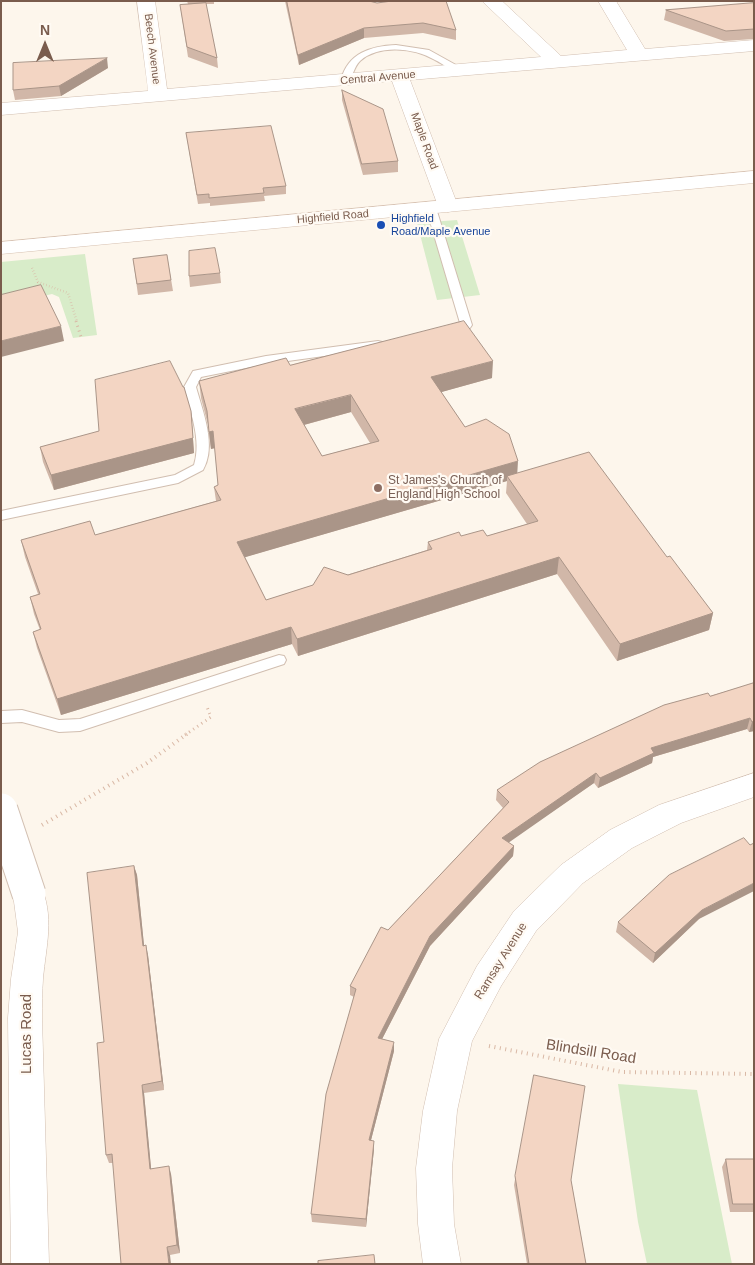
<!DOCTYPE html>
<html>
<head>
<meta charset="utf-8">
<style>
	body { margin:0 }
	#map { position:relative; width:755px; height:1265px; overflow:hidden; background:#fdf6ec; font-family:Arial,sans-serif }
	canvas { display:block }
	.frame { position:absolute; inset:0; border:2px solid #7a5c4d; pointer-events:none }
	.north { position:absolute; left:20px; top:20px; width:50px; height:50px; -webkit-text-stroke:4px #fffaf3; paint-order:stroke; rotate:0deg; font-size:14px; font-weight:700; line-height:20px; text-align:center; color:#7a5c4d }
	.north::after { content:''; display:block; margin:auto; width:18px; height:22px; background:#7a5c4d; clip-path:polygon(50% 0,100% 100%,50% 72%,0 100%) }
</style>
</head>
<body>
<div id="map">
<canvas width="755" height="1265"></canvas>
<div class="frame"></div>
<div class="north">N</div>
</div>
<script>
const c = document.querySelector('canvas').getContext('2d');
c.lineJoin = 'round';
function fill(path, color) {
  c.fillStyle = color;
  c.fill(path, 'evenodd');
}
function strokePath(path, color, width, dash) {
  c.strokeStyle = color;
  c.lineWidth = width;
  c.lineCap = dash ? 'butt' : 'round';
  c.setLineDash(dash || []);
  c.stroke(path);
}
function write(font, color, halo, rows, align = 'center') {
  c.font = font + ' Arial,sans-serif';
  c.lineWidth = 4.5;
  c.setLineDash([]);
  c.textBaseline = 'middle';
  c.strokeStyle = halo;
  c.fillStyle = color;
  for (const [text, x, y, turn = 0] of rows) {
    c.save();
    c.translate(x, y);
    c.rotate((+turn || 0) * Math.PI / 180);
    c.textAlign = isNaN(turn) ? turn : align;
    if (halo) c.strokeText(text, 0, 0);
    c.fillText(text, 0, 0);
    c.restore();
  }
}
const green = new Path2D(`
	M457,220L480,295L437,300L417,223Z
	M85,254L97,335L73,338L59,297L52,294L1,306V262Z
	M618,1084L697,1090L732,1264H647L638,1222Z`);
const pathFar2 = new Path2D(`
	M32,268L38,282L68,293L77,322`);
const pathFar1 = new Path2D(`
	M76,321L81,337
	M185,735L211,717L207,707`);
const path = new Path2D(`
	M42,825L147,763L187,734
	M489,1046L622,1072L754,1074`);
const lane = new Path2D(`
	M396,45L429,50L465,70L463,72C454,74 444,64 435,60C414,48 379,44 360,61C354,67 353,75 349,82L346,83L341,80C348,53 371,46 396,45Z
	M431,205L436,208L472,325L470,328L451,334L445,330L447,327L460,323L426,208Z
	M378,341L382,342L384,345L382,348L266,364L201,377L196,387C203,412 217,446 203,470L178,483L1,520V511L175,475L194,465C202,440 190,411 184,387L193,371L266,356Z
	M279,655L284,656L286,660L284,664L80,731L59,732L22,722L1,723V711L22,710L59,720L80,719Z`);
const street = new Path2D(`
	M137,1H155L167,89L541,57L482,1H502L561,56L627,50L598,1H616L645,49L754,40V51L410,80L458,206L455,210L448,212L441,210L438,206L392,81L1,115V103L148,91Z
	M754,773V797L681,823L632,848L583,883L536,931L501,986L472,1041L457,1111L452,1168L454,1224L461,1264H423L418,1224L416,1168L423,1111L439,1039L477,966L514,911L561,865L610,830L659,805Z
	M29,880L40,884C55,916 46,946 43,979C42,992 42,1005 42,1018L49,1264H11L8,1018L11,979L18,932L13,894L18,884Z`);
const secondary = new Path2D(`
	M754,171V183L1,254V242Z`);
const streetBridge = new Path2D(`
	M1,810L29,894`);
const wall = new Path2D(`
	M187,1H214V4H206L217,58L218,68L188,57L180,5L188,4Z
	M285,1H369L456,30V40L423,33L364,38L299,65Z
	M754,3V39L724,41L664,20L666,10Z
	M108,68L61,96L15,100L13,90Z
	M342,90L398,161V172L363,175L342,100Z
	M186,133L286,186V194L264,196L265,201L210,206V203L198,204Z
	M167,255L173,291L138,295L133,259Z
	M220,273L221,283L190,287L189,276Z
	M290,365L492,378L441,392L465,427L517,473L667,557L713,613L709,630L617,661L557,574L298,656L292,644L61,715L37,648L33,632L40,630L34,614L30,597L38,594L25,557L21,540L95,535L216,501L214,487L218,485L215,448L211,449L208,425L201,398L199,381ZM351,412L370,443L322,456L304,425ZM507,481L506,493L527,524L487,536H461L428,542L427,550L266,600L245,557Z
	M191,411L194,453L54,490L43,462L40,447Z
	M754,683V731L749,732L747,729L653,757L652,763L598,788L594,783L508,842L514,846L513,856L430,946L382,1039L394,1051L371,1140L374,1149L366,1227L312,1222L311,1214L354,997L350,995V986L388,930L503,808L496,800L497,790L710,696Z
	M750,845L699,919L653,963L616,932L618,922Z
	M134,866L137,875L144,946L148,955L164,1090L144,1093L151,1169L171,1174L180,1253L170,1255L113,1163H109L106,1155L104,1042Z
	M534,1075L571,1180L586,1264H527L514,1185Z
	M726,1159H754V1212H730L722,1167Z`);
const shadedWall = new Path2D(`
	M364,28V38L299,65L298,55Z
	M107,58L108,68L61,96L59,86Z
	M61,326L64,341L1,357V341Z
	M493,361L492,378L431,395V377Z
	M351,395V412L296,427L295,409Z
	M191,411L194,453L54,490L51,475Z
	M213,431L215,448L211,449L209,432Z
	M518,461L517,478L507,476V481L239,559L237,542Z
	M559,557L557,574L298,656L297,639Z
	M713,613L709,630L617,661L620,644Z
	M291,627L292,644L61,715L57,699Z
	M750,718L747,729L653,757L652,763L598,788L600,778L651,748Z
	M754,721V731L749,732L752,722Z
	M596,773L594,783L501,848L502,838Z
	M514,846L513,856L430,946L378,1047V1038L430,936Z
	M134,866L137,875L145,955L143,946Z
	M754,883V891L699,919L653,963L655,953L702,910Z
	M146,945L148,955L164,1090L162,1081Z
	M394,1042V1051L369,1148V1140Z
	M142,1085L144,1093L152,1178L150,1169Z
	M374,1141V1149L366,1227V1219Z
	M169,1166L171,1174L180,1253L177,1245Z
	M167,1247L170,1255L171,1264H169Z`);
const building = new Path2D(`
	M287,1H369L377,3L392,1H446L456,30L423,23L364,28L298,55Z
	M206,3L217,58L187,47L180,5Z
	M754,3V29L726,31L666,10Z
	M107,58L59,86L13,90V63Z
	M342,90L383,109L398,161L362,164Z
	M271,126L286,186L263,188L264,193L209,198V194L197,195L186,133Z
	M215,248L220,273L189,276V251Z
	M167,255L171,280L137,284L133,259Z
	M41,285L61,326L1,341V295Z
	M464,321L493,361L431,377L465,427L486,419L509,434L518,461L237,542L266,600L313,585L324,567L348,575L432,549L428,542L459,532L461,536L483,530L487,536L538,521L507,476L589,452L667,557L670,556L713,613L620,644L559,557L297,639L291,627L57,699L33,632L41,629L30,597L40,594L21,540L90,521L95,535L221,500L214,487L218,485L213,431L209,432L207,411L199,381L286,358L290,365ZM351,395L379,441L322,456L295,409Z
	M170,361L183,387H184L191,411L193,438L51,475L40,447L99,431L95,380Z
	M754,683V721L752,722L750,718L651,748L654,753L600,778L596,773L502,838L514,846L430,936L378,1038L394,1042L369,1140L374,1141L366,1219L311,1214L326,1094L356,989L350,986L381,927L388,930L509,802L497,790L540,762L664,705L708,693L710,696Z
	M744,838L750,845L754,843V883L702,910L655,953L618,922L669,875Z
	M134,866L143,946L146,945L162,1081L142,1085L150,1169L169,1166L177,1245L167,1247L169,1264H121L112,1154L106,1155L97,1043L104,1042L87,873Z
	M534,1075L585,1086L571,1180L586,1264H529L515,1176Z
	M726,1159H754V1204H733Z
	M374,1255L375,1264H318V1261Z`);
const markers = [
	[381,225,5,"#1a4fb4"],
	[378,488,5,"#8d6e63"]
];
const farStreetnames = [
	["Beech Avenue",152,49,83],
	["Central Avenue",378,78,-5],
	["Maple Road",424,141,70],
	["Highfield Road",333,217,-5]
];
const farTransitnames = [
	["Highfield",391,219],
	["Road/Maple Avenue",391,232]
];
const educationNames = [
	["St James's Church of",388,481],
	["England High School",388,495]
];
const streetNames = [
	["Ramsay Avenue",501,961,-58]
];
const nearStreetnames = [
	["Lucas Road",27,1034,-90],
	["Blindsill Road",591,1052,9]
];
fill(green, '#d8ecc9');
strokePath(lane, '#d1beb0', 2);
strokePath(street, '#d1beb0', 1);
strokePath(secondary, '#d6c0b0', 1);
strokePath(pathFar2, '#d9b8a5', 2.5, [0.5, 2.5]);
strokePath(pathFar1, '#d9b8a5', 3, [1, 4]);
strokePath(path, '#d9b8a5', 4, [1, 4.5]);
fill(lane, '#fff');
fill(street, '#fff');
fill(secondary, '#fff');
strokePath(streetBridge, '#d1beb0', 35, []);
strokePath(streetBridge, '#fff', 33);
fill(wall, '#d1b7a8');
fill(shadedWall, '#aa9588');
fill(building, '#f3d5c3');
strokePath(building, '#aa9588', 1);
for (const [x, y, r, color] of markers) {
  const dot = new Path2D();
  dot.arc(x, y, r, 0, 2 * Math.PI);
  c.fillStyle = color;
  c.fill(dot);
  strokePath(dot, '#fffaf3', 2);
}
write('11px', '#7a5c4d', '#fffaf3', farStreetnames);
write('11px', '#164399', '#fffaf3', farTransitnames, 'left');
write('12px', '#785e54', '#fffaf3', educationNames, 'left');
write('12px', '#7a5c4d', '#fffaf3', streetNames);
write('15px', '#7a5c4d', '#fffaf3', nearStreetnames);
</script>
</body>
</html>
